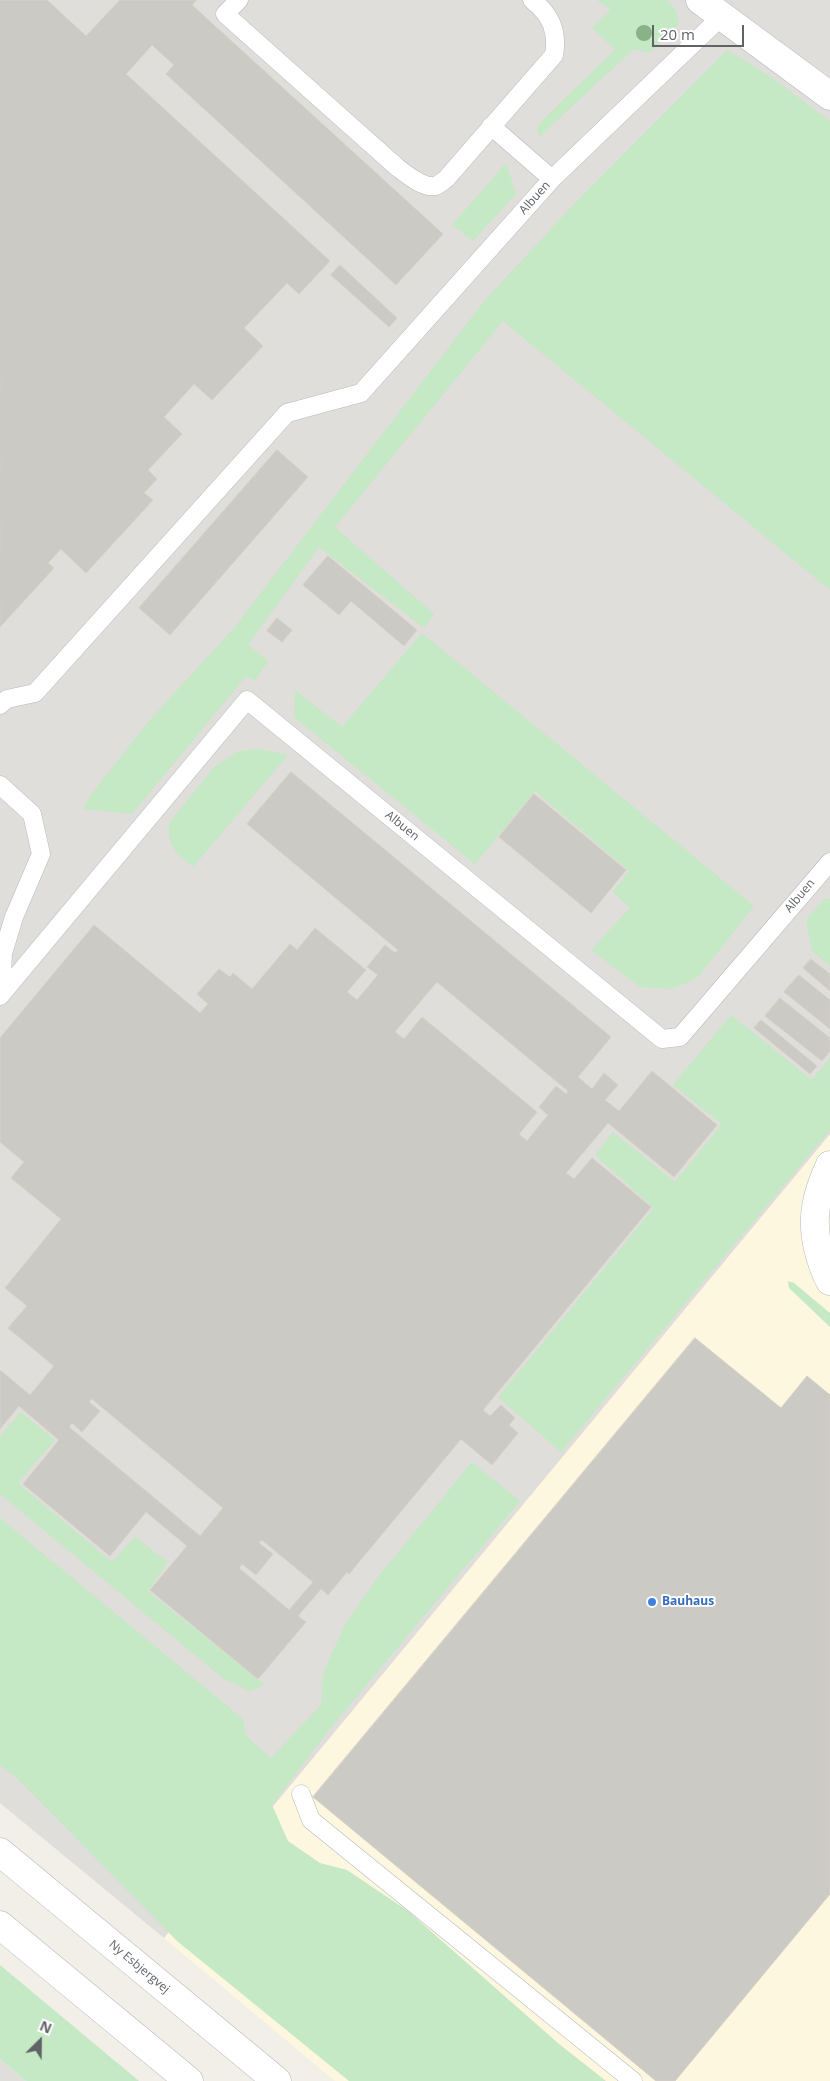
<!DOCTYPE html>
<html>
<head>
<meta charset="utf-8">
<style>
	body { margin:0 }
	#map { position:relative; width:830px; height:2081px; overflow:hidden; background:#f1efe8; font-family:"Open Sans",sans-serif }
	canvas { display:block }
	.north { position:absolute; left:15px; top:2016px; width:50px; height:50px; -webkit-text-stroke:4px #fff; paint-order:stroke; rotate:23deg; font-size:14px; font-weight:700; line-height:20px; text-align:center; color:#5f6368 }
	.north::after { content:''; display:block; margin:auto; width:18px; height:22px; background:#5f6368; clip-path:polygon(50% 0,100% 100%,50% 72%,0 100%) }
	.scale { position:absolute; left:652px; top:25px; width:92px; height:22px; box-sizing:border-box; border:2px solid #5f6368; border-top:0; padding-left:6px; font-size:15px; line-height:18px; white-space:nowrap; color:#5f6368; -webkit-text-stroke:4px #fff; paint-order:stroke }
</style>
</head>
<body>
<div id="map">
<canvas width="830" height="2081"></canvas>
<div class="north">N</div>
<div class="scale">20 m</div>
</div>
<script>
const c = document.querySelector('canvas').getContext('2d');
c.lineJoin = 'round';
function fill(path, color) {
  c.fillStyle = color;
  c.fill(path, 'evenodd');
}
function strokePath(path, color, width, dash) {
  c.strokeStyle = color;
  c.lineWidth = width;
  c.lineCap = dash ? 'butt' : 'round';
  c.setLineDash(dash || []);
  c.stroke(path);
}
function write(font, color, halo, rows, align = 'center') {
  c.font = font + ' "Open Sans",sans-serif';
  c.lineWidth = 4;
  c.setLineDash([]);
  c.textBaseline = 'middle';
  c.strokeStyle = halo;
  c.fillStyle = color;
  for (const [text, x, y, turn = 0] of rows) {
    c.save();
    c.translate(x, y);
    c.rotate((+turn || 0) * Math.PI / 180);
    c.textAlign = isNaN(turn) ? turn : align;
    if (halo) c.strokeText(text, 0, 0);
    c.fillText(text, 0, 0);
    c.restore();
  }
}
const commercial = new Path2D(`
	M830,1134V2081H335L164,1938Z`);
const industrial = new Path2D(`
	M0,0H830V1134L164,1938L0,1803Z
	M0,2059L26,2081H0Z`);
const green = new Path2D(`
	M597,0H667L676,10L679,23L650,53L634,49L539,137L537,126L615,49L592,28L611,10Z
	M727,50L768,75L830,121V590L503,321L335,527L434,614L424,628L319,547L248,645L268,661L255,681L246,676L132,814L83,809L90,796L147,723L234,628L485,300L575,203Z
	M506,163L516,194L473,241L452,225Z
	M422,633L754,906L699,976L685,984L669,989L640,987L591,950L630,908L613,892L629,871L535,791L475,864L294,717L295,690L342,727Z
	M260,749L288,755L193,867C175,852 167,847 169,823L214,767L238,751Z
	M824,899H830V966L812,951L806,920Z
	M731,1015L812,1080L830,1058V1130L561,1452L498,1397L654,1208L595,1155L613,1132L675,1182L722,1124L673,1085Z
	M788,1281L794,1283L830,1313V1327L789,1288Z
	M21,1412L55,1440L18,1483L112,1562L135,1537L168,1562L148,1591L265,1685L250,1691L224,1679L0,1494V1436Z
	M472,1462L520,1501L329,1730L272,1805L288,1841L320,1863L347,1870L408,1911L559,2044L606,2081H349L177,1941L18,1779L0,1765V1518L243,1719L247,1737L271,1758L321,1705L323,1674L344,1626L378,1577Z
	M0,1965L139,2081H26L0,2059Z`);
const building = new Path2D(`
	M0,0H47L86,36L120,0H197L192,5L443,234L396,285L166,74L174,65L152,45L126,74L330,261L299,294L287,283L244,328L263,346L212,400L194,384L164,417L182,434L148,470L157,479L144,493L153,500L86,573L61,549L48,563L54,568L0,627Z
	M340,265L397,318L389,327L331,275Z
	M277,450L308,477L170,635L139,608Z
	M328,556L417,630L404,646L351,601L339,615L303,585Z
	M277,618L292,630L282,642L267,631Z
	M291,772L611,1037L578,1077L592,1089L604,1073L618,1085L605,1100L619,1111L652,1071L717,1125L674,1177L608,1123L566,1173L574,1179L592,1158L651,1207L483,1410L490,1416L501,1405L515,1418L509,1425L518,1433L492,1465L461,1439L349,1574L347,1572L328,1595L321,1589L298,1616L306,1622L258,1679L150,1590L187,1546L146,1512L110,1556L23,1484L59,1440L19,1406L0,1429V1370L30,1395L54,1366L8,1328L27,1306L5,1288L61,1219L11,1178L24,1162L0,1142V1038L94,925L200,1013L208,1004L197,994L219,969L230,977L233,973L252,989L290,944L297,950L315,928L366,970L347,992L357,1000L378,975L367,967L385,945L395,953L398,950L247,824ZM437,982L568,1091L566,1094L556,1086L539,1107L548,1115L527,1141L519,1134L537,1112L422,1017L404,1039L395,1032ZM92,1399L223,1508L200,1536L69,1427L72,1423L82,1432L100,1411L89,1402ZM262,1540L313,1582L289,1610L239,1568L242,1564L256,1575L273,1554L259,1543Z
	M534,794L626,870L591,913L499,837Z
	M811,959L830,974V991L803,968Z
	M799,975L830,1000V1029L784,992Z
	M780,998L830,1038V1051L822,1061L765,1016Z
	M761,1020L817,1066L810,1074L754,1028Z
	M695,1338L781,1408L807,1376L830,1395V1894L675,2081H656L313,1797Z`);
const lane = new Path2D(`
	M239,0L225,14L398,168C408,175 422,188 435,186C439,185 443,181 446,179L554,55C558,31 551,15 532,0
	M491,126L552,179
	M0,705L7,699L35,693L287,413L361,393L552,179L722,16
	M0,785L32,814L41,854L14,917L3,953L1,995
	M0,996L247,700L662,1039L680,1037L830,862
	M301,1794L311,1820L633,2081`);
const street = new Path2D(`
	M700,0L830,96
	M830,1165C815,1197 810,1222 820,1256C823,1265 825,1273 830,1281`);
const secondary = new Path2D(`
	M0,1852L277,2081
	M0,1925L189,2081`);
const trees = [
	[644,33]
];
const markers = [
	[652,1602,5,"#3f7fe0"]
];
const streetNames = [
	["Albuen",535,198,-48],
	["Albuen",402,826,39],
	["Albuen",800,896,-50],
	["Ny Esbjergvej",139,1967,40]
];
const shopNames = [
	["Bauhaus",662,1602]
];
fill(commercial, '#fef7e0');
fill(industrial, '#e0deda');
fill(green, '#c5e8c5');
fill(building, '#cccac5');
strokePath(building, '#d6d1c6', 1);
strokePath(lane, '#b5b8bc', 19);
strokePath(street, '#b5b8bc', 29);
strokePath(secondary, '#b6babf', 29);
strokePath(lane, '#fff', 18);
strokePath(street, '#fff', 28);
strokePath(secondary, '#fff', 28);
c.fillStyle = '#89b387';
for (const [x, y] of trees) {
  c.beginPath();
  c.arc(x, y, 8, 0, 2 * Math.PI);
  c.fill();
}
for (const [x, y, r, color] of markers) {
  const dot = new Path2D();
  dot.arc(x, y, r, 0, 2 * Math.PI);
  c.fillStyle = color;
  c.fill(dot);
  strokePath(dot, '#fff', 2);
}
write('12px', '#5f6368', '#fff', streetNames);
write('bold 12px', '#366cbe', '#fff', shopNames, 'left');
</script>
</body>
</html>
